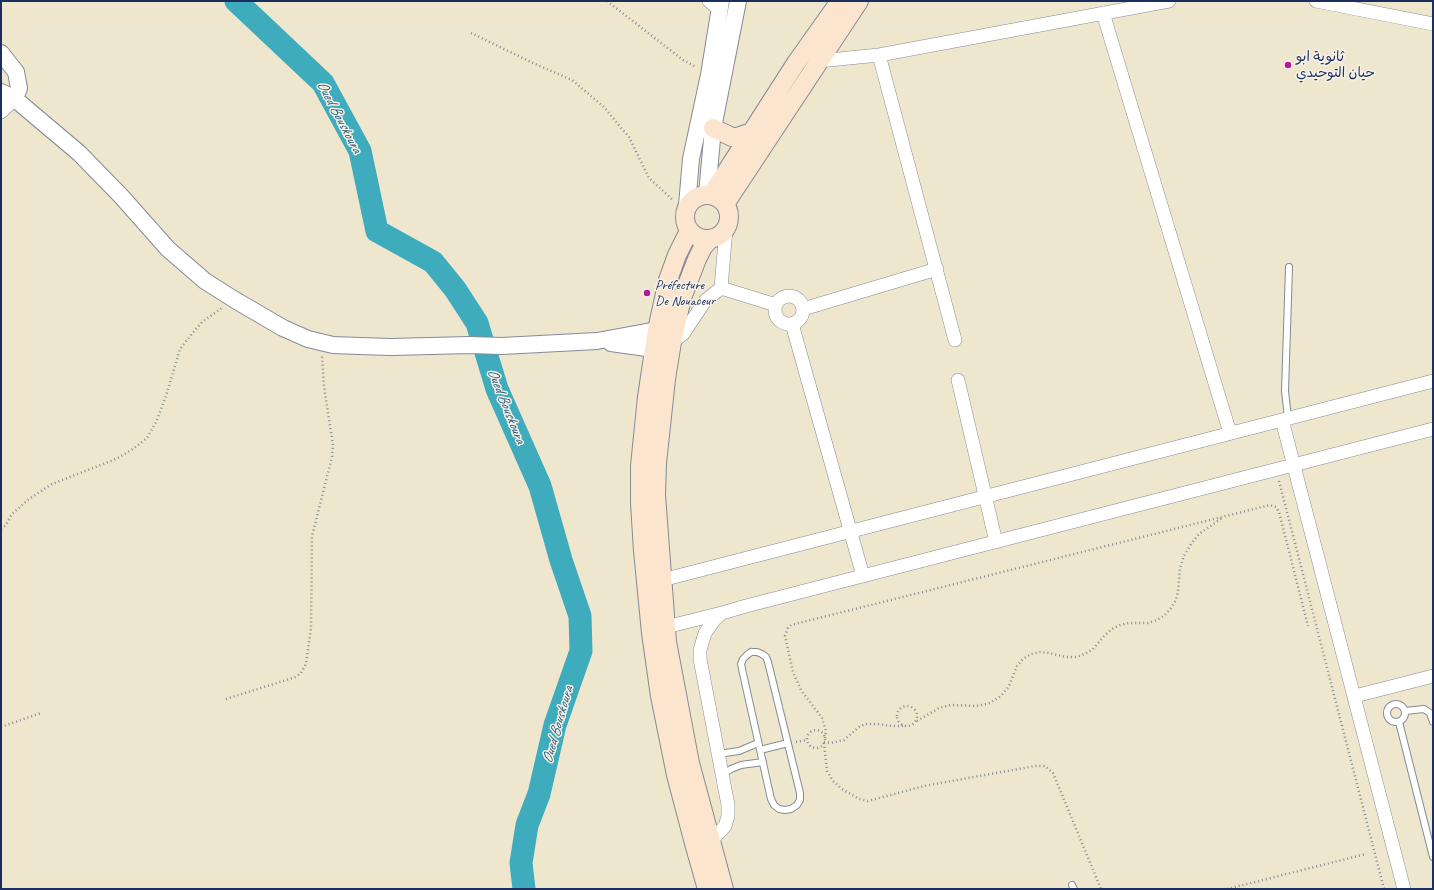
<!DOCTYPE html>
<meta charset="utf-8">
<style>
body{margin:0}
#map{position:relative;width:1434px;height:890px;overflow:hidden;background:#eee7cd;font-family:Caveat,sans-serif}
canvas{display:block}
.frame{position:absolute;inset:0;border:2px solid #1b2f5e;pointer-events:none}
</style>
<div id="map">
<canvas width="1434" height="890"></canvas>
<div class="frame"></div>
</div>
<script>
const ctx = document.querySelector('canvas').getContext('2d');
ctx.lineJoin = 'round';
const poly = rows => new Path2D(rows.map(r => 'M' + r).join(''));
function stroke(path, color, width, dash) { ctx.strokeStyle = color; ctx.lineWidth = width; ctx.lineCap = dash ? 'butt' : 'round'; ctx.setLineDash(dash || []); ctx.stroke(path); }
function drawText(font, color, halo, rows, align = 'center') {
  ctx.font = font + ' Caveat,"Playpen Sans Arabic",sans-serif'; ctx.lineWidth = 3; ctx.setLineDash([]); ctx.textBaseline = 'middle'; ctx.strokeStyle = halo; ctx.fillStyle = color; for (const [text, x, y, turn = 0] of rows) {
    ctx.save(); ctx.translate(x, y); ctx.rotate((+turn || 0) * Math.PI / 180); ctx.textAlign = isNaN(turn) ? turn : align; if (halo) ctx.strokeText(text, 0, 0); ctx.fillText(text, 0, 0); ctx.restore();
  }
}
stroke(poly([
 [236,1,323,83,360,151,377,231,433,262,455,289,477,323,497,389,540,486,561,560,580,616,581,651,555,725,539,794,527,825,521,863,524,889]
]), '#3facbe', 23);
const service = poly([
 [1288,418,1285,391,1289,267],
 [751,652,757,652,762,654,766,657,768,662,800,793,800,800,797,805,791,809,785,810,779,809,774,805,771,799,742,669,741,664,743,659,747,655,751,652],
 '1387 713a9 9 0 1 1 18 0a9 9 0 1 1-18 0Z',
 [1405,711,1424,709,1430,713,1433,722],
 [1399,722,1433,857],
 [760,750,788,743],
 [718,754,739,751,758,743],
 [722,775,731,769,741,765,763,762],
 [1072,885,1074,889]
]);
const minor = poly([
 [709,1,720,10],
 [1316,1,1433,24],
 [1103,13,1230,433],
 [879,55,955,340],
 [819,61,879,55,1169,1],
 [1,112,15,99],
 [721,288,776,305],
 '775 310a14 14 0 1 1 28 0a14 14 0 1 1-28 0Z',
 [803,309,937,269],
 [792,324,863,576],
 [672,342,683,334,705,301,721,288,726,229],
 [958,380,996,542],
 [1282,420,1404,889],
 [662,580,1433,381],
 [666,627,722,613,746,606,1433,429],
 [1355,696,1433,676],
 [706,843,711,841,725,826,728,816,728,805,700,659,700,650,705,633,715,619,722,613]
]);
const tertiary = poly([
 [1,53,16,72,19,88,15,99],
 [1,92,15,99,79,153,121,196,168,249,205,281,235,300,283,328,308,339,333,345,360,346,391,347,470,345,502,346,597,341,657,330],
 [707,194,713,128,738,1],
 [687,205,691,159,709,75,721,1],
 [611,343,654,349,666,345]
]);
const secondary = poly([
 [713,128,732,137,737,137,752,132],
 [712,194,796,63,840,1],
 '685 217a22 22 0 1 1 44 0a22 22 0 1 1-44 0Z',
 [725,204,859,1],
 [689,231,677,255,668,280,657,330,647,397,640,466,640,503,643,551,651,633,660,696,676,775,695,847,707,889],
 [710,239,703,247,697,259,682,298,672,342,666,379,657,463,656,495,667,642,690,763,724,889]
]);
stroke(service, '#848b96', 8);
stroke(minor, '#848b96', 14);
stroke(tertiary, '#848b96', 18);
stroke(secondary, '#848b96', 20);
stroke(poly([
 [607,1,683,60,696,67],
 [471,33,533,63,572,80,604,107,622,129,629,137,649,178,674,201],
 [1279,481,1384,889],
 [1,529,6,525,12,514,29,499,52,484,116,459,133,449,147,438,157,420,166,396,180,349,191,335,202,322,222,308],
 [226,699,296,677,301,673,306,664,311,628,312,536,332,457,333,445,324,387,322,355],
 '897 716a10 10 0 1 1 20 0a10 10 0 1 1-20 0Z',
 [917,721,939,708,951,705,977,706,990,703,1001,696,1009,686,1017,666,1023,659,1031,654,1040,652,1049,653,1066,657,1076,657,1085,654,1093,649,1105,635,1112,629,1120,625,1129,623,1148,623,1157,620,1165,615,1171,608,1176,600,1178,591,1180,568,1184,556,1191,544,1199,534,1222,518],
 [1,727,41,713],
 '807 739a9 9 0 1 1 18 0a9 9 0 1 1-18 0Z',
 [825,738,826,731,822,718,801,690,793,672,785,636,788,628,791,625,1270,505,1276,507,1279,512,1308,626],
 [796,742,807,740],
 [824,742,831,743,844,740,859,727,865,724,878,724,891,726,905,726],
 [824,743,827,771,833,781,842,789,859,799,868,801,924,786,1035,766,1045,766,1053,773,1101,889],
 [1227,889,1366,854]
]), '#848b96', 2.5, [1, 3]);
stroke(service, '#fff', 6);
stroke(minor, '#fff', 13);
stroke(tertiary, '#fff', 16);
stroke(secondary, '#fce5cf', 18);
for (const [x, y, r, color] of [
 [1288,65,4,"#b5179e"],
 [647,293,4,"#b5179e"]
]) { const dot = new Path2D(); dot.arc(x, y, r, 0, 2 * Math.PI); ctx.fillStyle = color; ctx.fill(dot); stroke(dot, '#f7f3e8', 1.5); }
drawText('14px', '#1b2f5e', '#f7f3e8', [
 ["ثانوية ابو",1296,57],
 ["حيان التوحيدي",1296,73],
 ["Préfecture",655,285],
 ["De Nouaceur",655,301]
], 'left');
drawText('italic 15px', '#285b80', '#f7f3e8', [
 ["Oued Bouskoura",339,117,62],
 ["Oued Bouskoura",506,406,68],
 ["Oued Bouskoura",558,725,-74]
]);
</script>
